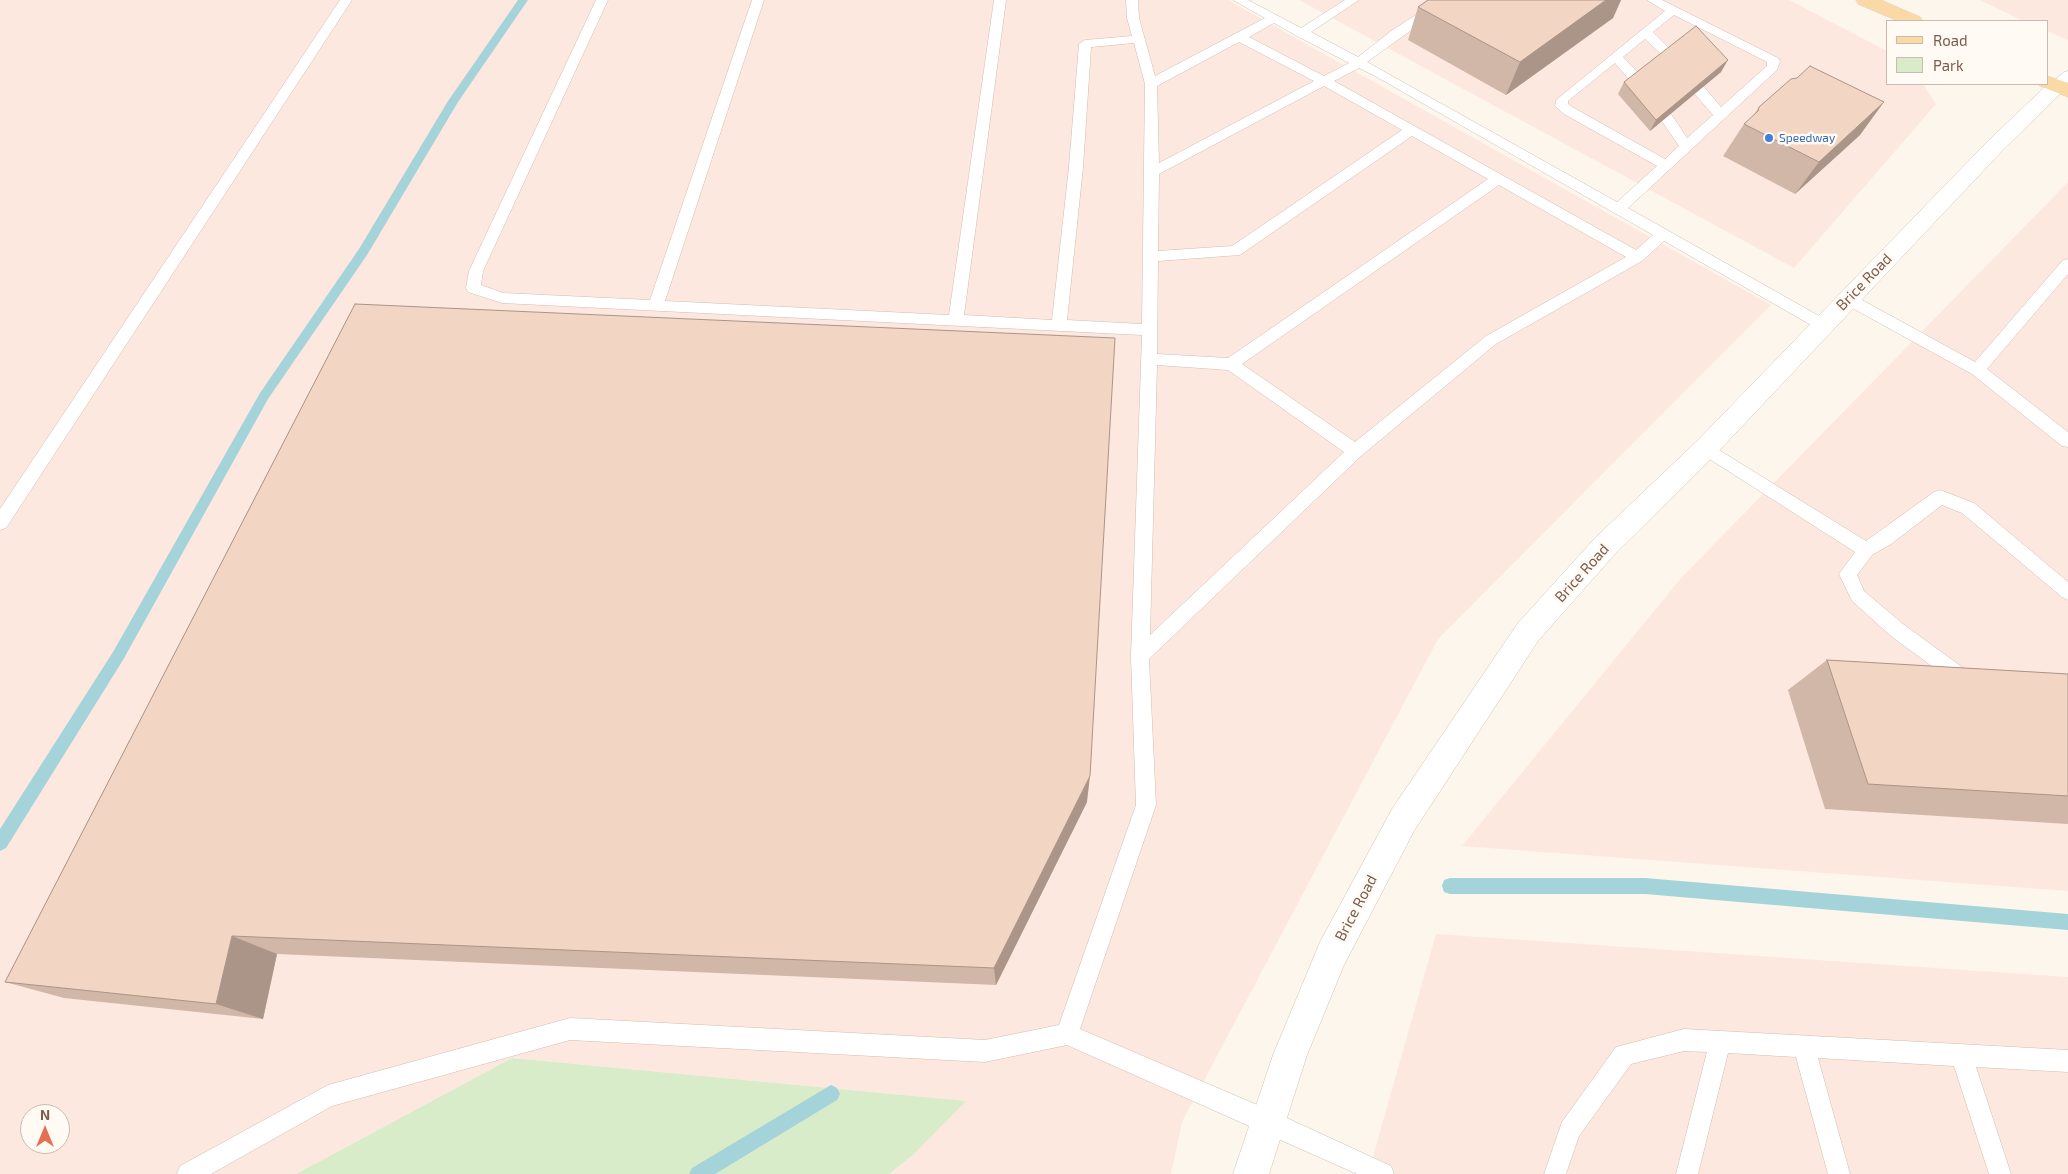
<!DOCTYPE html>
<style>
body{margin:0}
#map{position:relative;width:2068px;height:1174px;overflow:hidden;background:#fdf6ec;font-family:"Exo 2",sans-serif}
canvas{display:block}
.legend{position:absolute;left:1886px;top:20px;width:162px;height:65px;box-sizing:border-box;background:#fffaf3;border:1px solid #cabbb1;margin:0;padding:6px 9px;list-style:none;font-size:15px;color:#7a5c4d}
.legend li{display:flex;align-items:center;gap:10px;height:25px}
.legend b{width:25px;border:1px solid #cabbb1}
.north{position:absolute;left:20px;top:1104px;width:50px;height:50px;box-sizing:border-box;background:#fffaf3;border:1px solid #cabbb1;border-radius:50%;rotate:0deg;font-size:14px;font-weight:700;line-height:20px;text-align:center;color:#7a5c4d}
.north::after{content:'';display:block;margin:auto;width:18px;height:22px;background:#e76f51;clip-path:polygon(50% 0,100% 100%,50% 72%,0 100%)}
</style>
<div id="map">
<canvas width="2068" height="1174"></canvas>
<ul class="legend">
<li><b style="height:6px;background:#fbd9a5"></b>Road</li>
<li><b style="height:14px;background:#d8ecc9"></b>Park</li>
</ul>
<div class="north">N</div>
</div>
<script>
const ctx = document.querySelector('canvas').getContext('2d');
ctx.lineJoin = 'round';
function fillPath(path, color) { ctx.fillStyle = color; ctx.fill(path, 'evenodd'); }
const poly = rows => new Path2D(rows.map(r => 'M' + r).join(''));
function stroke(path, color, width, dash) { ctx.strokeStyle = color; ctx.lineWidth = width; ctx.lineCap = dash ? 'butt' : 'round'; ctx.setLineDash(dash || []); ctx.stroke(path); }
function drawText(font, color, halo, rows, align = 'center') {
  ctx.font = font + ' "Exo 2",sans-serif'; ctx.lineWidth = 5; ctx.setLineDash([]); ctx.textBaseline = 'middle'; ctx.strokeStyle = halo; ctx.fillStyle = color; for (const [text, x, y, turn = 0] of rows) {
    ctx.save(); ctx.translate(x, y); ctx.rotate((+turn || 0) * Math.PI / 180); ctx.textAlign = isNaN(turn) ? turn : align; if (halo) ctx.strokeText(text, 0, 0); ctx.fillText(text, 0, 0); ctx.restore();
  }
}
fillPath(poly([
 [0,0,1228,0,1771,305,1438,639,1182,1122,1171,1174,889,1174,913,1155,965,1101,512,1058,296,1174,0,1174],
 [30,1114,60,1114,60,1144,30,1144],
 [1299,0,1789,0,1887,51,1887,84,1923,84,1936,104,1794,268],
 [1980,0,2068,0,2068,40,2047,31,2047,21,2023,21],
 [2068,182,2068,891,1462,846,1681,578],
 [1436,934,2068,977,2068,1174,1368,1174]
]), '#fde8e0');
fillPath(poly([
 [512,1058,966,1101,913,1155,889,1174,296,1174]
]), '#d8ecc9');
fillPath(poly([
 [518,0,528,0,458,102,367,255,268,399,123,660,6,848,0,851,0,829,113,652,260,393,359,249,448,101,518,0],
 [1450,878,1645,878,2068,914,2068,930,1645,894,1450,894,1444,892,1442,886,1444,880,1450,878],
 [831,1085,837,1088,840,1094,837,1100,715,1174,689,1174,692,1168,831,1085]
]), '#a5d3da');
const lane = poly([
 [340,0,352,0,6,528,0,530,0,509,340,0],
 [596,0,608,0,483,271,481,285,503,293,650,300,752,0,764,0,665,301,949,315,994,0,1006,0,964,315,1052,320,1069,167,1079,44,1085,40,1132,36,1127,18,1126,0,1138,0,1139,18,1155,76,1265,18,1233,0,1248,0,1301,28,1345,0,1359,0,1311,32,1358,57,1391,31,1439,0,1453,0,1367,62,1617,202,1657,166,1564,114,1555,106,1556,100,1665,11,1647,0,1662,0,1778,58,1780,61,1777,70,1628,208,1828,321,1831,325,1828,329,1818,329,1664,241,1642,261,1496,344,1361,456,1149,659,1156,805,1080,1029,1276,1113,1391,1166,1394,1174,1357,1174,1067,1045,985,1062,570,1040,332,1106,211,1174,177,1174,180,1166,328,1085,570,1018,985,1040,1059,1025,1136,805,1131,656,1142,335,502,303,468,292,466,288,469,271,596,0],
 [1674,15,1767,62,1767,66,1721,107,1704,87,1694,87,1693,90,1694,93,1713,115,1687,138,1671,114,1661,114,1659,117,1679,146,1665,159,1574,108,1568,104,1568,101,1615,63,1631,82,1641,82,1642,79,1641,76,1623,57,1645,39,1664,57,1672,57,1674,54,1672,51,1653,32,1674,15],
 [1274,23,1297,36,1349,63,1324,76,1249,37,1274,23],
 [1239,42,1314,81,1159,163,1157,86,1239,42],
 [1134,43,1145,84,1142,324,1067,320,1083,167,1091,47,1134,43],
 [1359,68,1375,76,1653,235,1636,250,1334,81,1359,68],
 [1324,86,1402,130,1232,246,1158,251,1159,174,1324,86],
 [1412,136,1488,179,1228,358,1157,354,1158,261,1240,255,1412,136],
 [1499,185,1626,257,1486,336,1355,442,1242,364,1499,185],
 [1157,365,1228,370,1344,452,1150,635,1157,365],
 [2068,71,2068,82,2062,89,2052,89,2051,86,2052,83,2064,72,2068,71],
 [2068,259,2068,274,1987,369,2068,432,2068,447,2062,446,1972,374,1843,303,1841,299,1843,295,1853,295,1975,362,2063,260,2068,259],
 [1706,442,1866,541,1934,492,1940,490,1974,503,2068,582,2068,600,2062,597,1962,513,1942,505,1891,544,1872,555,1857,575,1864,591,1903,624,1966,670,1974,673,1977,679,1974,685,1968,687,1956,684,1891,636,1852,601,1839,574,1855,552,1700,453,1698,448,1700,443,1706,442],
 [1684,1029,2068,1050,2068,1072,1976,1067,2011,1174,1989,1174,1954,1066,1818,1058,1850,1174,1828,1174,1796,1057,1728,1053,1698,1174,1676,1174,1707,1052,1684,1051,1631,1064,1579,1136,1566,1174,1544,1174,1562,1122,1616,1047,1684,1029]
]);
const secondary = poly([
 [2057,80,2064,82,2067,86,2064,90,2002,151,1715,455,1615,554,1538,641,1414,831,1344,965,1307,1055,1269,1174,1233,1174,1273,1055,1320,942,1392,809,1518,623,1595,538,1697,441,1988,141,2050,82,2057,80]
]);
const primary = poly([
 [1856,0,1881,0,1920,17,1923,21,1898,21,1858,4,1856,0],
 [2047,76,2068,83,2068,97,2040,86,2038,84,2047,84,2047,76]
]);
stroke(lane, '#d1beb0', 1);
stroke(secondary, '#d6c0b0', 1);
stroke(primary, '#dad1cd', 1);
fillPath(lane, '#fff');
fillPath(secondary, '#fff');
fillPath(primary, '#fbd9a5');
fillPath(poly([
 [1428,0,1621,0,1613,18,1506,95,1408,40,1418,7],
 [1721,72,1650,131,1618,94,1624,82],
 [1759,107,1860,135,1795,194,1723,156,1744,124,1754,115],
 [355,304,1087,802,996,985,277,954,263,1019,64,998,5,982],
 [1827,660,2068,674,2068,824,1825,809,1788,690]
]), '#d1b7a8');
fillPath(poly([
 [1606,0,1621,0,1613,18,1506,95,1520,62],
 [1728,60,1721,72,1650,131,1656,120],
 [1884,102,1860,135,1795,194,1819,162],
 [1090,776,1087,802,996,985,994,968],
 [232,936,277,954,263,1019,216,1004]
]), '#aa9588');
const building = poly([
 [1428,0,1606,0,1520,62,1418,7,1428,0],
 [1696,26,1728,60,1656,120,1624,82,1696,26],
 [1810,66,1884,102,1819,162,1744,124,1758,111,1759,107,1791,79,1797,78,1810,66],
 [355,304,1115,338,1090,776,994,968,232,936,216,1004,5,982,355,304],
 [1827,660,2068,674,2068,796,1868,784,1827,660]
]);
fillPath(building, '#f3d5c3');
stroke(building, '#aa9588', 1);
for (const [x, y, r, color] of [
 [1769,138,5,"#3f7fe0"]
]) { const dot = new Path2D(); dot.arc(x, y, r, 0, 2 * Math.PI); ctx.fillStyle = color; ctx.fill(dot); stroke(dot, '#fffaf3', 2); }
drawText('12px', '#366cbe', '#fffaf3', [
 ["Speedway",1779,138]
], 'left');
drawText('15px', '#7a5c4d', '#fffaf3', [
 ["Brice Road",1864,282,-46],
 ["Brice Road",1582,573,-48],
 ["Brice Road",1356,908,-62]
]);
</script>
